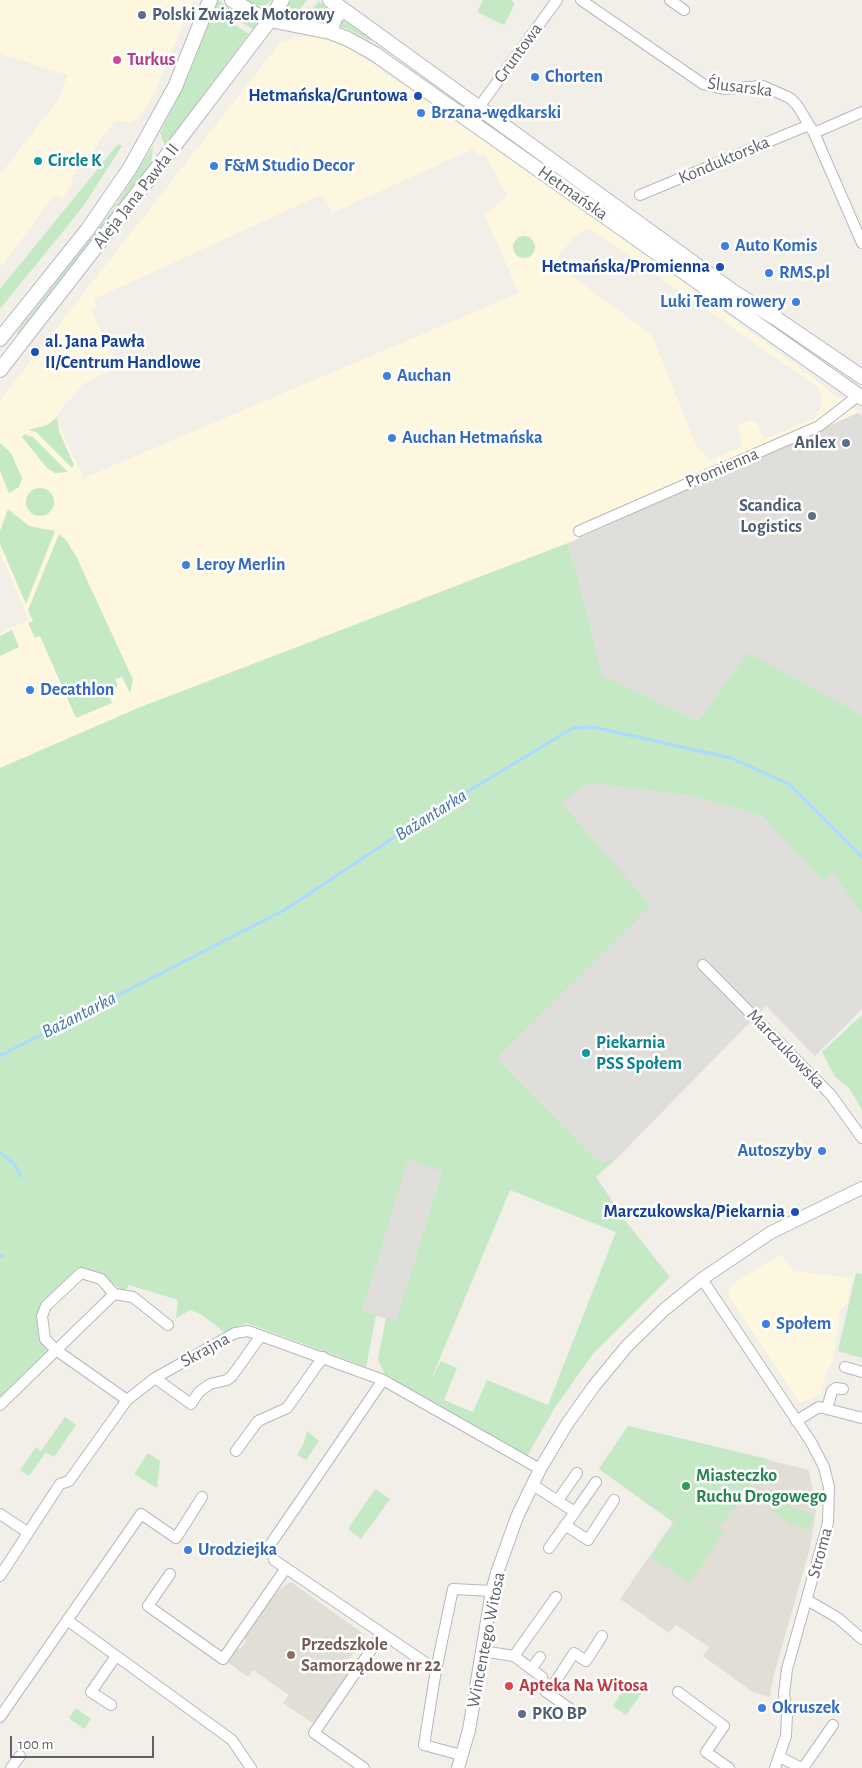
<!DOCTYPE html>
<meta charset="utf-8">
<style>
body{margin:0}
#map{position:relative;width:862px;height:1768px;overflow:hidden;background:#f1efe8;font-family:"Alegreya Sans",sans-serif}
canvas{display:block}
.scale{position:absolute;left:10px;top:1736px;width:144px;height:22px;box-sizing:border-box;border:2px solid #5f6368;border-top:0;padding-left:6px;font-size:15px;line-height:18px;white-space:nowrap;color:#5f6368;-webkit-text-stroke:4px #fff;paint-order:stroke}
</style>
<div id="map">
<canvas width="862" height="1768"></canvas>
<div class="scale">100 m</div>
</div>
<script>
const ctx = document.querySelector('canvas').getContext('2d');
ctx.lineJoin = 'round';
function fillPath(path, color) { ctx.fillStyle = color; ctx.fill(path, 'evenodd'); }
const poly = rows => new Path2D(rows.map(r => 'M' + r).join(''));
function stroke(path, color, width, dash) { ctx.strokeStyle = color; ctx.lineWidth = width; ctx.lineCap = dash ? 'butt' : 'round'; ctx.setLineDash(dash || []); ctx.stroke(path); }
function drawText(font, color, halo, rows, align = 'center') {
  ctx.font = font + ' "Alegreya Sans",sans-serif'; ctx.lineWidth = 5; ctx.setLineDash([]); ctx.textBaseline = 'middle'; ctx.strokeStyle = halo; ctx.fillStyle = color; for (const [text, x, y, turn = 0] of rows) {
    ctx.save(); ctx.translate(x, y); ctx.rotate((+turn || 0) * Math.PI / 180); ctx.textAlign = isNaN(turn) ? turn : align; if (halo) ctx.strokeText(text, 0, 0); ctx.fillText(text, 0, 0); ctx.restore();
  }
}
fillPath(poly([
 [0,0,193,0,154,95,139,117,131,122,115,121,70,180,73,183,62,199,55,194,3,265,0,262,0,175,58,100,68,75,0,54],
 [303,36,323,38,351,49,616,232,858,412,568,543,138,708,0,768,0,633,29,620,0,553,0,400,280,43],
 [473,149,478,156,484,154,507,194,494,208,484,214,519,293,84,478,55,417,83,384,117,367,91,309,97,306,94,299,323,194,332,213],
 [589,228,819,388,822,396,821,407,815,418,764,439,757,422,750,420,737,426,743,446,710,460,696,445,652,335,554,263,574,236],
 [781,1254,794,1271,851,1278,848,1302,840,1311,833,1360,826,1374,821,1395,800,1403,728,1295,730,1286]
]), '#fef7e0');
fillPath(poly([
 [858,413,862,416,862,715,748,654,698,721,603,676,568,543],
 [590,783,692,796,762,816,823,880,833,873,862,915,862,1009,815,1056,766,1006,617,1158,600,1163,497,1059,633,924,560,803],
 [407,1160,442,1170,396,1322,362,1311]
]), '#e0deda');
fillPath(poly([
 [628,1426,809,1470,816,1511,810,1548,773,1678,770,1697,753,1692,703,1656,709,1647,676,1625,669,1633,620,1599,673,1522,599,1469],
 [291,1582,365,1635,342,1670,348,1674,314,1724,283,1703,289,1695,253,1670,248,1677,227,1662,236,1649,241,1648,246,1642,244,1637,278,1590]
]), '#e1ded6');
fillPath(poly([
 [218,0,240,16,257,24,253,29,215,7],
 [245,0,272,0,266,5,256,6],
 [291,0,307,0,293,17,282,14],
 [483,0,510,0,515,3,504,25,477,12],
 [319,1,333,13,328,23,305,18],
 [213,12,249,34,165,146,160,133,189,74],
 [342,19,371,39,370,41,350,30,339,26,339,20],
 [118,144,122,146,82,208,0,309,0,289],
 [153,146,151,164,114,216,21,335,18,335,17,332,114,208],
 '513 247a11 11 0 1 1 22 0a11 11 0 1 1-22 0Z',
 [57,417,59,431,74,465,72,468,36,432,28,430,47,425],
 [24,434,33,437,68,472,55,473,47,468,22,437],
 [0,443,11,453,22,478,19,487,9,493,0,471],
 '26 502a14 14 0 1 1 28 0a14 14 0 1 1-28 0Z',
 [8,509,29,526,55,531,26,604,0,544,0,531],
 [59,534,66,540,77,558,133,680,130,693,122,677,115,679,118,686,109,694,112,703,76,718,40,636,35,638,28,623,33,621,28,610],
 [568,543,603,676,698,721,748,653,862,715,862,915,833,873,823,881,762,816,692,796,590,783,561,803,650,905,633,924,497,1059,600,1163,617,1158,596,1177,627,1223,670,1277,592,1355,554,1409,527,1456,385,1375,378,1359,386,1318,396,1321,442,1171,408,1160,362,1311,376,1315,366,1367,247,1323,224,1332,202,1315,191,1310,176,1318,178,1300,129,1285,125,1290,120,1289,104,1276,80,1268,38,1311,39,1337,47,1351,0,1399,0,768,138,708],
 [510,1190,616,1232,548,1405,487,1380,473,1412,444,1400,457,1368,441,1361,430,1382],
 [12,630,19,647,0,656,0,636],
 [862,1015,862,1110,849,1088,835,1077,822,1052],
 [856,1273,862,1274,862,1358,838,1351],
 [65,1417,76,1425,54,1457,46,1452,29,1476,20,1470,36,1447,41,1451],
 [628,1426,768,1459,727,1518,718,1526,686,1504,673,1522,599,1469],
 [307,1431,319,1441,306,1460,297,1455,304,1443],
 [148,1453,160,1461,157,1488,134,1474],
 [375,1489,390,1499,361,1539,348,1529],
 [780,1500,800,1512,802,1510,814,1516,808,1531,798,1525,796,1527,772,1512],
 [686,1506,724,1532,689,1583,651,1557],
 [625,1687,642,1693,626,1715,613,1706],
 [76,1708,91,1719,84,1729,69,1718]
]), '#c5e8c5');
stroke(poly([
 [0,1056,286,909,422,819,573,728,593,727,731,758,789,784,862,857],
 [0,1152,14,1164,21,1176],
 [0,1256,3,1256]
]), '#aadaff', 3);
const minor = poly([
 [581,0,703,84,724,89,763,86,790,98,797,105,814,133,862,243],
 [670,0,684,10],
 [479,107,557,0],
 [814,133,862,112],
 [640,195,809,125],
 [579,531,819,426,859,395],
 [703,965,831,1095,862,1138],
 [702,1279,811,1442,824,1467,829,1487,828,1523,787,1669,784,1694,787,1714,786,1736,775,1768],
 [114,1294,101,1279,81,1273,46,1306,42,1316,45,1339,56,1350,127,1400],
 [845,1367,862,1372],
 [155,1378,191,1404,199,1392,210,1384,227,1380,232,1376,260,1337],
 [383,1380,270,1545,274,1560,436,1670,424,1745,461,1755],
 [0,1405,114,1294,133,1297,168,1325],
 [827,1408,832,1391,836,1388,843,1389],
 [796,1421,819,1407,862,1418],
 [236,1451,258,1421,287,1408,323,1357],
 [533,1485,575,1512,549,1548],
 [558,1500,577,1473],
 [575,1512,596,1482],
 [0,1514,27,1532],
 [565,1525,588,1540,614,1500],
 [170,1574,148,1606,223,1659,286,1568],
 [0,1576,60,1484,69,1481,127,1400,155,1378,235,1333,248,1331,383,1380,540,1469],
 [807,1600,838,1618,862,1639],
 [67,1620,232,1740,251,1768],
 [482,1651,514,1656,542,1677,545,1691,576,1713],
 [514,1656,556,1597],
 [531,1669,540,1657],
 [436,1670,453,1589,492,1591],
 [678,1692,724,1726,706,1752,729,1768],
 [548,1693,574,1653,586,1661,602,1636],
 [111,1705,91,1692,116,1656],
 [0,1717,141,1514,176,1538,202,1497],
 [780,1757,801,1768],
 [11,1768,20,1756],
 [364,1768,314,1733,382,1634],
 [803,1768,833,1725]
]);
const tertiary = poly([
 [458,1768,469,1730,492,1591,498,1570,517,1517,540,1469,567,1424,594,1386,627,1346,665,1309,702,1279,770,1233,862,1188]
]);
const secondary = poly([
 [232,0,255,14,270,20,330,32,348,39,375,54,862,398],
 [330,0,735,293,777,319,862,377],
 [330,32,335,18,342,10],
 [0,339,88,229,130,168,175,87,210,0],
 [0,370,165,158,270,20,282,0]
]);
stroke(minor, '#b5b8bc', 12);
stroke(tertiary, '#b5b8bc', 14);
stroke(secondary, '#b6babf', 16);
stroke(minor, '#fff', 10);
stroke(tertiary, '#fff', 12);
stroke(secondary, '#fff', 14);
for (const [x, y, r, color] of [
 [142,15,5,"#5c6f8a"],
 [117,60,5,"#d1479c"],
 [535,77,5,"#3f7fe0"],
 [418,96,5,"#1a4fb4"],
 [421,113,5,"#3f7fe0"],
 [38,161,5,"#0f9aa8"],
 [214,166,5,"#3f7fe0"],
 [725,246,5,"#3f7fe0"],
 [720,267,5,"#1a4fb4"],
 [769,273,5,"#3f7fe0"],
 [796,302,5,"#3f7fe0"],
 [35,352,5,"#1a4fb4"],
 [387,376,5,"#3f7fe0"],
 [392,438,5,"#3f7fe0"],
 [846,443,5,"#5c6f8a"],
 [812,516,5,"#5c6f8a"],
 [186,565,5,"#3f7fe0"],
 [30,690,5,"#3f7fe0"],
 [586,1053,5,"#0f9aa8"],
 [822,1151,5,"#3f7fe0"],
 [795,1212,5,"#1a4fb4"],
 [766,1324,5,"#3f7fe0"],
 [686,1486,5,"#2e9e5b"],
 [188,1550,5,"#3f7fe0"],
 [291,1655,5,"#8d6e63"],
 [509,1686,5,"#e0444e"],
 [762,1708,5,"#3f7fe0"],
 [522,1714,5,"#5c6f8a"]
]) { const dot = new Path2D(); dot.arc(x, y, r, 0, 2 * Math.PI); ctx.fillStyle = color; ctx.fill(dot); stroke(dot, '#fff', 2); }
drawText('bold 18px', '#4e5e75', '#fff', [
 ["Polski Związek Motorowy",152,15],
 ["Anlex",836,443,"right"],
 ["Scandica",802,506,"right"],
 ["Logistics",802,527,"right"],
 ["PKO BP",532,1714]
], 'left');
drawText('18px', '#5f6368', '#fff', [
 ["Gruntowa",518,53,-54],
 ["Ślusarska",740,87,7],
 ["Konduktorska",724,160,-23],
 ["Hetmańska",573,193,35],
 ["Aleja Jana Pawła II",136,196,-52],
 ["Promienna",722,468,-23],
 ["Marczukowska",786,1049,46],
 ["Skrajna",205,1350,-29],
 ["Stroma",820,1553,-75],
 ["Wincentego Witosa",486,1640,-79]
]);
drawText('bold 18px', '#b23c85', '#fff', [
 ["Turkus",127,60]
], 'left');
drawText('bold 18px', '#366cbe', '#fff', [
 ["Chorten",545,77],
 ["Brzana-wędkarski",431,113],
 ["F&M Studio Decor",224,166],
 ["Auto Komis",735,246],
 ["RMS.pl",779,273],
 ["Luki Team rowery",786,302,"right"],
 ["Auchan",397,376],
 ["Auchan Hetmańska",402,438],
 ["Leroy Merlin",196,565],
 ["Decathlon",40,690],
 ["Autoszyby",812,1151,"right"],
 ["Społem",776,1324],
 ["Urodziejka",198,1550],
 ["Okruszek",772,1708]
], 'left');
drawText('bold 18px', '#164399', '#fff', [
 ["Hetmańska/Gruntowa",408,96],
 ["Hetmańska/Promienna",710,267],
 ["al. Jana Pawła",45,342,"left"],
 ["II/Centrum Handlowe",45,363,"left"],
 ["Marczukowska/Piekarnia",785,1212]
], 'right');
drawText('bold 18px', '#0d838f', '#fff', [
 ["Circle K",48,161],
 ["Piekarnia",596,1043],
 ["PSS Społem",596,1064]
], 'left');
drawText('bold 18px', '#27864d', '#fff', [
 ["Miasteczko",696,1476],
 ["Ruchu Drogowego",696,1497]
], 'left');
drawText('bold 18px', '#785e54', '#fff', [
 ["Przedszkole",301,1645],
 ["Samorządowe nr 22",301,1666]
], 'left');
drawText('bold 18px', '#be3a42', '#fff', [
 ["Apteka Na Witosa",519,1686]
], 'left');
drawText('italic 19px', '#4174aa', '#fff', [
 ["Bażantarka",431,815,-32],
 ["Bażantarka",79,1015,-27]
]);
</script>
